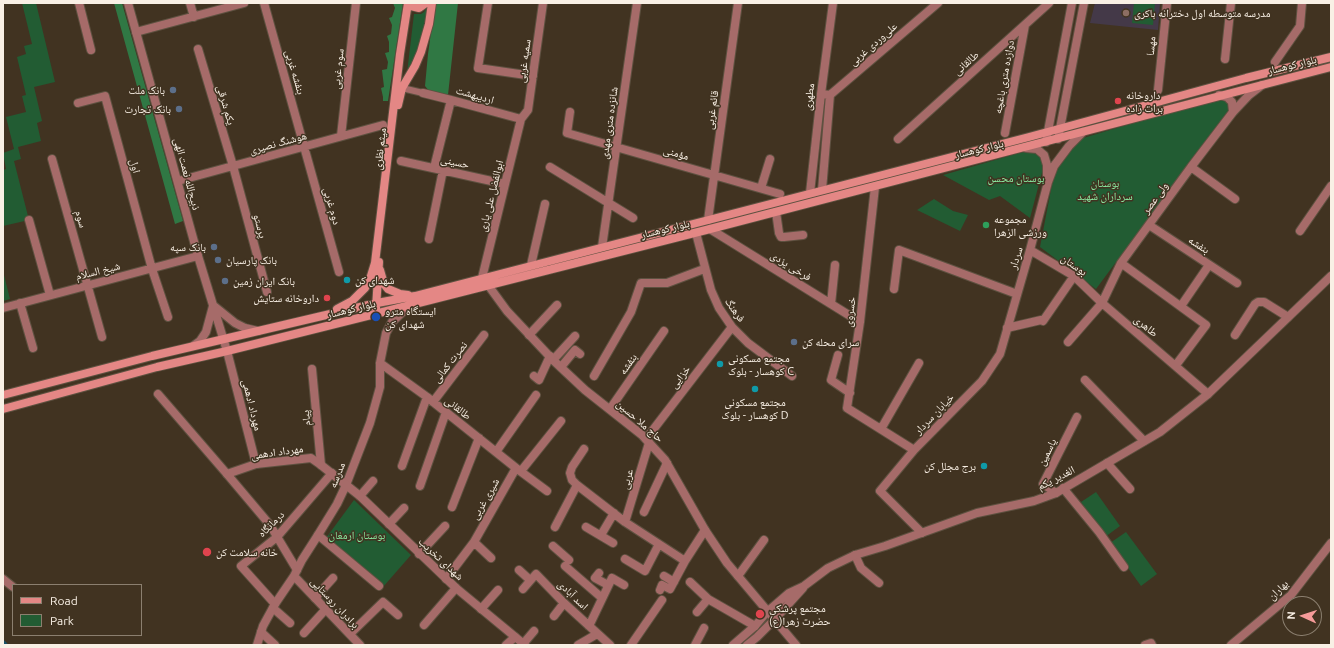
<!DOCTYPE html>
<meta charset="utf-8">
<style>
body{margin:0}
#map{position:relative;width:1334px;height:648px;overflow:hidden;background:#413321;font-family:Ubuntu,sans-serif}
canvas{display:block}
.frame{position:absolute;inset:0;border:4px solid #f9f0e5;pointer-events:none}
.legend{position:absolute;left:12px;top:584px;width:130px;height:52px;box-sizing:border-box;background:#413321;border:1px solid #8b7f6f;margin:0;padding:5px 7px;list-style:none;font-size:12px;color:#f9f0e5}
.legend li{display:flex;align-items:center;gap:8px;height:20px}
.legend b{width:20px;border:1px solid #8b7f6f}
.north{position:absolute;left:1282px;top:596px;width:40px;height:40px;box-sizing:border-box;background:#413321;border:1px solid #8b7f6f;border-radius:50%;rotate:273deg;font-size:11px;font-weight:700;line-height:16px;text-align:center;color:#f9f0e5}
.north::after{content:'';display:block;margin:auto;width:14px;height:18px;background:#f59b99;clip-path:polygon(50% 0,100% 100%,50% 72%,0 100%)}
</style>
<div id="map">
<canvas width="1334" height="648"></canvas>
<div class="frame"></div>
<ul class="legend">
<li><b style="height:5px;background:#e48785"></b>Road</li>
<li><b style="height:11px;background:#225c33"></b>Park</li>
</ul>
<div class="north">N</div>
</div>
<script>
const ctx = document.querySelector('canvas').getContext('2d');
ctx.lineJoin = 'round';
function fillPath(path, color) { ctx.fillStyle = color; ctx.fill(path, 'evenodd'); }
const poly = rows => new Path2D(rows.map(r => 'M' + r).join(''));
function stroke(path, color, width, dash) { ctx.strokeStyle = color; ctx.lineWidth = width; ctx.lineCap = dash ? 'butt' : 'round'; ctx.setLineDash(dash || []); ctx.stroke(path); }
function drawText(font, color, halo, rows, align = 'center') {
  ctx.font = font + ' Ubuntu,"Noto Naskh Arabic",sans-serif'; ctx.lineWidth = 3; ctx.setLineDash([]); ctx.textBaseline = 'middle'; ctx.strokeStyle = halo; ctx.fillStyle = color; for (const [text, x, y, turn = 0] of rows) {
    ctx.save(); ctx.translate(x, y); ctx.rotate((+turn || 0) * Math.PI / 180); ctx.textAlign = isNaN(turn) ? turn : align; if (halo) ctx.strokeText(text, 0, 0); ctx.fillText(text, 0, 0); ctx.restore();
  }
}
fillPath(poly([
 [1095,3,1160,3,1158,30,1090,23]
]), '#443948');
fillPath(poly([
 [22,3,36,3,55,82,34,87,42,121,37,123,41,141,18,147,21,159,14,161,29,220,3,226,3,170,6,169,3,153,14,149,6,117,26,112,22,96,26,95,17,57,26,54,24,46,32,44],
 [429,3,420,44,414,59,407,73,414,14,421,14,424,12],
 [1134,3,1155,3,1153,25,1132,23],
 [1220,99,1228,101,1230,109,1096,289,1040,247,1053,179,1057,168,1076,142,1083,138,1184,108],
 [1030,150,1038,151,1044,165,1030,218,1000,196,989,200,943,175],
 [934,199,953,211,968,215,960,231,917,210],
 [3,271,10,299,3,301],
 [1096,492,1120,526,1105,537,1081,502],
 [354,500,411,555,383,587,326,538],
 [1126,532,1157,574,1141,586,1110,543]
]), '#225c33');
fillPath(poly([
 [114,3,122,3,183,221,175,224],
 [393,3,403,3,388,101,383,101,383,97,381,88,384,87,382,70,387,69,388,62,385,53,389,52,389,42,387,36,391,34,392,25,389,18,392,17,395,8],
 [435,3,458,3,448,95,429,91,425,86,428,54]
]), '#307844');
stroke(poly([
 [3,644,4,645]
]), '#194f64', 7);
const pedestrian = poly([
 [402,88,423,93]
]);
const minor = poly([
 [79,3,91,50],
 [190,3,194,17],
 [264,3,339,272],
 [488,3,478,68,533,76],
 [136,32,244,3],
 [198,49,233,166,267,292],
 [1225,59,1231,3],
 [1275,62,1300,26,1302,3],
 [1158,90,1167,3],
 [423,93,451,100,521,119],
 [821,94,830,95,938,3],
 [1219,95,1227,97,1232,102,1233,112],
 [78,103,105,96,152,269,168,317],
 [570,112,567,133,780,194],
 [1005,133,1025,25],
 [341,136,356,3],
 [898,139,1049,3],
 [1058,139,1084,3],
 [1046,142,1072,3],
 [1026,148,1037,149,1044,155,1047,165,1047,179],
 [52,159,102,337],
 [401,161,505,184],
 [550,167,633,218],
 [1191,167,1235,199],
 [434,168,451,100],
 [178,181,383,125],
 [875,187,860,322,847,408,914,450],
 [761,188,770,159],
 [822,190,830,95],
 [810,193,821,94,833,3],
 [776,212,779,233,781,237,784,237,803,235],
 [29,220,50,295],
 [708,220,738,3],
 [1149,225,1237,283],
 [710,229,860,322],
 [1300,231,1331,186],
 [696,233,711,290,719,308,732,327,748,343,792,376],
 [429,239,443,170],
 [602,247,637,3],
 [1030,250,1074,276,1102,303,1208,394],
 [1121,263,1206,325,1176,365],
 [531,265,545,204],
 [482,278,521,119,528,110,543,3],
 [894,289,899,250,1017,294],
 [20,303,33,348],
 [831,304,835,265],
 [1181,306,1209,265],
 [3,308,198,256],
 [1043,321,1074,276],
 [1007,328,1041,320],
 [529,335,557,305],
 [1235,335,1255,304,1258,302,1264,302,1288,317],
 [1068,342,1102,303,1121,263,1191,167,1233,112,1249,95,1262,85],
 [227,351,256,464],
 [838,355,831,380,850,393],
 [553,360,575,336],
 [380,363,427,397,516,468,547,491],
 [561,367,575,350,580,354],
 [312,369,321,465],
 [534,376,539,380,550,356],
 [594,376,631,312,641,283,667,283,704,269],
 [1085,380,1144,441],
 [158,394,227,474,270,525,297,570],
 [433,402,484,335],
 [610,409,664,331],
 [881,429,919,363],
 [646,439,732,327],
 [584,449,572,467,570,473,572,480,577,485,625,522,685,561],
 [496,452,536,395],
 [1107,463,1130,489],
 [402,466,427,397],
 [521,471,561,421],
 [346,485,370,423,380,387,380,363,386,333,392,322,410,305],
 [420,486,446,412],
 [1063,488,1099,532,1124,567],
 [1056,493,1043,484,1077,417],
 [360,496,373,481],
 [452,507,479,438],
 [644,512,667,463],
 [625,522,649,443],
 [389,524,404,508],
 [555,527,577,485],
 [586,527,613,543],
 [922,533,880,491,914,450,982,381,1000,354,1030,250,1048,182,1054,166,1069,146,1083,132],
 [318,535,379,586],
 [601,535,614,513],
 [474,542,491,558],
 [553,546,569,560],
 [419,554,445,526],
 [855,555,861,568,879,583],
 [625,559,645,571,659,544],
 [565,566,602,598],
 [519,570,530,580],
 [599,573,595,578,608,585],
 [664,576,674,582],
 [738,576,764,540],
 [3,579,13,587],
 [446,579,474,542,516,468],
 [690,582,708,599,755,626],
 [523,589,536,574,564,603,610,645],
 [660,590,662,585,670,589,685,561,705,530],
 [315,598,333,578],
 [275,604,241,566,277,537,332,473],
 [273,608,290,623],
 [481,609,498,590],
 [697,612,708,599],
 [554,616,564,603],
 [424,625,456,588],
 [589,626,612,578,624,585],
 [261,632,275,645],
 [304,633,325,610],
 [350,634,383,602,398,615],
 [523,644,534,631],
 [506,645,515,637],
 [578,645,597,634],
 [631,645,662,600],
 [695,645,704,628],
 [1145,645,1151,643,1152,645],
 [1231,645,1291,595,1331,543]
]);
const tertiary = poly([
 [128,3,198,256,227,351],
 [488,285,507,311,553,360,585,390,642,435,665,460,705,530,727,563,796,645],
 [214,306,235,323,245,328,258,331],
 [193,346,200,341,206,332,213,306],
 [227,474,256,464,311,458,321,465,360,496,456,588,525,645],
 [294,576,360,645],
 [257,645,263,626,275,604,294,576,302,560,318,535,337,504,346,485],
 [733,645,755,626,767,612,789,593,804,586,828,568,855,555,885,546,977,513,1034,501,1056,493,1160,432,1208,394,1331,276],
 [747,645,757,637,774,620,803,588]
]);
const secondary = poly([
 [410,3,411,6,419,8,426,3],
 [398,105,402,88,415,66,421,52,429,24,432,3],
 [380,270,384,284,388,289,400,294,408,295],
 [376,308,379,262],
 [337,309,352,301,365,288,371,276,375,263,400,54,408,3],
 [3,395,152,356,377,303,415,296,1029,137,1246,78,1331,57],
 [3,409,157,367,227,351,375,314,710,229,1331,67]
]);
stroke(pedestrian, '#5e5140', 8);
stroke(minor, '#5e5140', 10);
stroke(tertiary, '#5e5140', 10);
stroke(secondary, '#5e5140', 10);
stroke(pedestrian, '#a66b69', 6);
stroke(minor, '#a66b69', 8);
stroke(tertiary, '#a66b69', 8);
stroke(secondary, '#e48785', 8);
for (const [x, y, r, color] of [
 [1126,13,4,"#8d6e63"],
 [173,90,4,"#5c6f8a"],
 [1118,101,4,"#e0444e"],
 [179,109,4,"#5c6f8a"],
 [986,225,4,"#2e9e5b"],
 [214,247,4,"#5c6f8a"],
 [218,260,4,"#5c6f8a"],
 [347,280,4,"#0f9aa8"],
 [225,281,4,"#5c6f8a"],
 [327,298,4,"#e0444e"],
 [376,317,5,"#1a4fb4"],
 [794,342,4,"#5c6f8a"],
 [720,364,4,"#0f9aa8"],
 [755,389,4,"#0f9aa8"],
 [984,466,4,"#0f9aa8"],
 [207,552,5,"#e0444e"],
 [760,614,5,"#e0444e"]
]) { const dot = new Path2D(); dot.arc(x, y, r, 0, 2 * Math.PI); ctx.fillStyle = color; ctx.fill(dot); stroke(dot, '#413321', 1.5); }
drawText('11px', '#f9f0e5', '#413321', [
 ["مدرسه متوسطه اول دخترانه باکری",1134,13],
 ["بانک ملت",165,90,"right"],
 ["داروخانه",1126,95],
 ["برات زاده",1126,108],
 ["بانک تجارت",171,109,"right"],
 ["مجموعه",994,219],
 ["ورزشی الزهرا",994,232],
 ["بانک سپه",206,247,"right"],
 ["بانک پارسیان",226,260],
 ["شهدای کن",355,280],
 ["بانک ایران زمین",233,281],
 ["داروخانه ستایش",319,298,"right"],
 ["ایستگاه مترو",385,311],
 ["شهدای کن",385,324],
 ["سرای محله کن",802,342],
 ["مجتمع مسکونی",728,358],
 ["کوهسار - بلوک C",728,371],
 ["مجتمع مسکونی",755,402,"center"],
 ["کوهسار - بلوک D",755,415,"center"],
 ["برج مجلل کن",976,466,"right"],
 ["خانه سلامت کن",216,552],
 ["مجتمع پرشکی",769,608],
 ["حضرت زهرا(ع)",769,621]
], 'left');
drawText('11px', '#f9f0e5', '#413321', [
 ["علی‌وردی غربی",873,44,-41],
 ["مهسا",1151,46,-85],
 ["سمیه غربی",524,61,-82],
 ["طالقانی",966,63,-42],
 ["بلوار کوهسار",1292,65,-14],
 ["سوم غربی",338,69,-84],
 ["بنفشه غربی",295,72,74],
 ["دوازده متری باغچه",1004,77,-80],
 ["اردیبهشت",475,95,16],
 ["مطهری",809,97,-83],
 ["یکم شرقی",226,105,74],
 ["قائم غربی",712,110,-82],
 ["شانزده متری مهدی",609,123,-82],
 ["هوشنگ نصیری",278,143,-15],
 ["میثم نظری",380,149,-83],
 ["بلوار کوهسار",979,149,-14],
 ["مؤمنی",676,153,16],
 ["حسینی",455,162,12],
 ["اول",135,166,75],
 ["ذبیح‌الله نعمت الهی",187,174,75],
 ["ابوالفضل علی یاری",491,196,-76],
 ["ولی عصر",1155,198,-54],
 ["دوم غربی",332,206,74],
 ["سوم",81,219,74],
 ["پرستو",260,226,75],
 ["بلوار کوهسار",665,229,-14],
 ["بنفشه",1199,245,33],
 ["سردار",1016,258,-73],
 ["بوستان",1074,265,35],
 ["فرخی یزدی",791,266,32],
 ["شیخ السلام",98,271,-14],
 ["بلوار کوهسار",351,309,-14],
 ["فرهنگ",735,310,55],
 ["خسروی",850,312,-83],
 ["طاهری",1146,326,40],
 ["نصرت کمالی",450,362,-52],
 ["بنفشه",628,364,-55],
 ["خزایی",680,377,-52],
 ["مهرداد ادهمى",252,405,76],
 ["طالقانی",458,408,38],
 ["خیابان سردار",934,414,-46],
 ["پیام",306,418,-96],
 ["حاج ملا حسین",640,421,41],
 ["مهرداد ادهمی",277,452,-8],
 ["یاسمین",1047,452,-63],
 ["مدرسه",337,475,-68],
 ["الغدیر یکم",1056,478,-27],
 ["عربی",627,479,-74],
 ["شیری غربی",485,499,-60],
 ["درمانگاه",271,524,-45],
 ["شهدای تخریب",441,559,43],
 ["بهاران",1278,590,-44],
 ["اسد آبادی",573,595,44],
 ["برادران روستایی",335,603,47]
]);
drawText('11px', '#8aeba1', '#413321', [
 ["بوستان محسن",1016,178],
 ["بوستان",1105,183],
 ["سرداران شهید",1105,196],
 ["بوستان ارمغان",357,535]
]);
</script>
